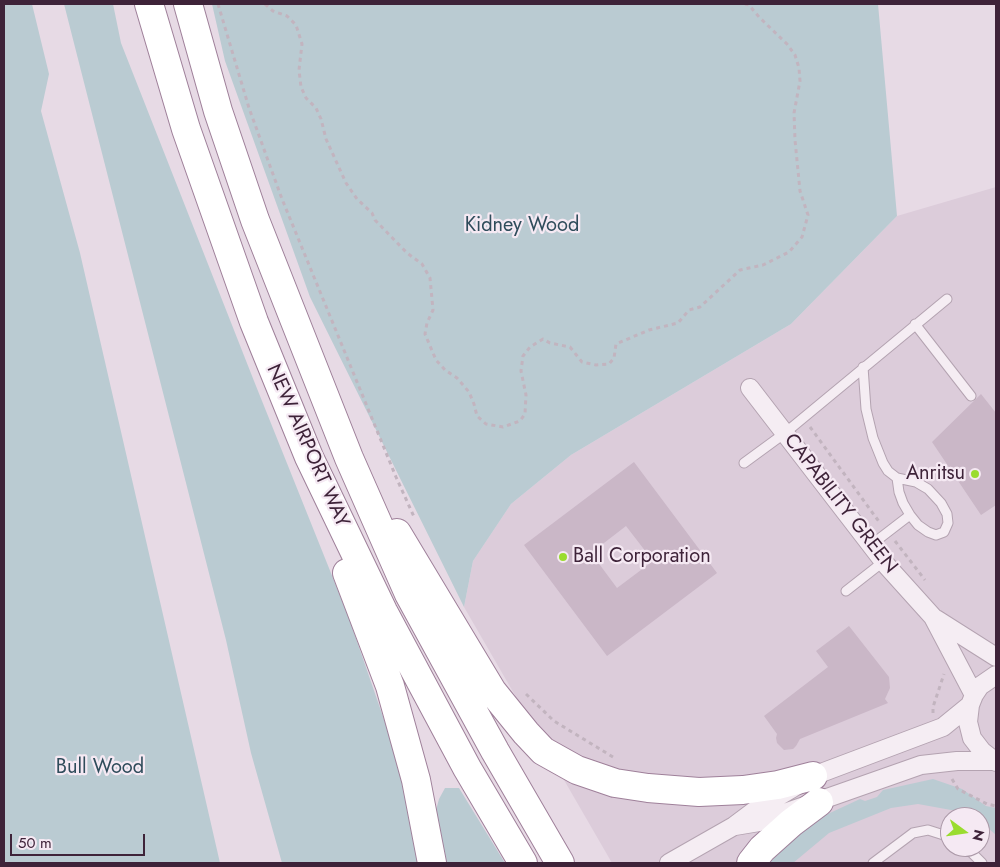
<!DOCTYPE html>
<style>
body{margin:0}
#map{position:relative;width:1000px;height:867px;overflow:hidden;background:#e7dae5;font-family:Jost,sans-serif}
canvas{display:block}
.frame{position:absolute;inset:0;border:5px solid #3e2339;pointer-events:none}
.north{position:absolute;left:940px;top:807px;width:50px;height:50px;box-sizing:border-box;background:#f5e9f3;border:1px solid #ac9aa9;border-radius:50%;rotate:104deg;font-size:14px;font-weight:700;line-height:20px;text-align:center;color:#3e2339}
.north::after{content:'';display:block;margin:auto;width:18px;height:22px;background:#9adc2f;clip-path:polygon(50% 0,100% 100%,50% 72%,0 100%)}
.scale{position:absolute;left:10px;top:834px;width:135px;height:22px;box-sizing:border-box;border:2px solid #3e2339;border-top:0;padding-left:6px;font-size:15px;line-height:18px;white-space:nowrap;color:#3e2339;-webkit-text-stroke:4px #f5e9f3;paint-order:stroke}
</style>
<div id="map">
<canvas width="1000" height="867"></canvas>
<div class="frame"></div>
<div class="north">N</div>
<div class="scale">50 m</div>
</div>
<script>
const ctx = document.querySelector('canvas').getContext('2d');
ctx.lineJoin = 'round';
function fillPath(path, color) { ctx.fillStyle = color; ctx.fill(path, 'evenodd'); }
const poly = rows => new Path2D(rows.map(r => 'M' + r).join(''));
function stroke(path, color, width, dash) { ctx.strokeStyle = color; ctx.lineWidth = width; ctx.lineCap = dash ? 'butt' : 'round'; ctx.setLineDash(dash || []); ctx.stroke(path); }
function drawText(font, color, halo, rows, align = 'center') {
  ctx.font = font + ' Jost,sans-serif'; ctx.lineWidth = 4.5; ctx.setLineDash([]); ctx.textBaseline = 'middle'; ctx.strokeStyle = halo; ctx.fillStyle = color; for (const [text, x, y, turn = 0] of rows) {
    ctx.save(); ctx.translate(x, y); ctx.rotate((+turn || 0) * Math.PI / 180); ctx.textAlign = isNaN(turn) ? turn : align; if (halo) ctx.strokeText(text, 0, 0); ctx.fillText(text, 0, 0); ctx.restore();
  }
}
fillPath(poly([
 [996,187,996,863,612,863,464,607,473,561,511,504,571,455,791,324,897,216],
 [950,817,980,817,980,847,950,847]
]), '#dcccda');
fillPath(poly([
 [4,4,32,4,49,74,41,111,80,253,220,863,4,863],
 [64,4,113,4,121,43,254,381,349,618,410,795,420,863,282,863,251,753,226,640],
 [212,4,878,4,897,216,791,324,571,455,511,504,473,561,464,607,310,297,225,61],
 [933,779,962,789,986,806,996,808,996,835,980,821,980,817,972,817,962,812,918,804,891,808,829,833,793,863,770,863,786,842,817,819,860,799,865,801,877,797,883,790],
 [445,788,459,788,505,863,445,863,436,810,439,799]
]), '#bacbd2');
fillPath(poly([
 [981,394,996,413,996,505,981,515,932,442],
 [634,462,717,573,607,656,524,545],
 [626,526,653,561,617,588,591,553],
 [849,626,889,677,890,688,885,699,888,703,800,739,796,746,793,749,784,750,777,743,776,738,777,734,764,716,828,667,816,651]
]), '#cab7c7');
const service = poly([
 [915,324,971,396],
 [863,367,866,409,873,438,883,463,888,471,897,478,916,482,928,489,941,503,947,514,948,523,944,532,936,535,928,532,918,525,910,515,871,545],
 [744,463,785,433,947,299],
 [897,478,899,492,903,503,910,515],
 [846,591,883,562],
 [966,847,982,863],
 [873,863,913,833,928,830,950,837]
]);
const minor = poly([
 [750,388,887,566,933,617,974,695],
 [936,619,996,657],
 [996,675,980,686,974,695,970,705,968,722,972,738,982,751,996,762],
 [735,826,759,822,921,765,957,761,995,761],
 [669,863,734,826,754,811,813,776,943,727,970,705]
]);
const trunk = poly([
 [149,4,186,129,254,322,309,457,383,611,467,768,523,863],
 [188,4,218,111,255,220,349,458,409,594,495,751,560,863],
 [397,533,492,691,526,733,543,751,577,770,615,783,648,788,699,792,743,790,778,785,813,776],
 [347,573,390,686,416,780,432,863],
 [751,863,762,849,791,823,819,802]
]);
stroke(service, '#b4a3b1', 11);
stroke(minor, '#b4a3b1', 20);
stroke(trunk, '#9f809a', 30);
stroke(poly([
 [218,4,249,108,282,199,396,477,415,519],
 [265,4,273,11,287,16,296,25,302,44,299,70,301,87,306,98,316,108,321,119,326,139,346,183,357,199,372,213,375,220,407,253,422,264,430,278,433,310,427,323,425,334,436,360,445,370,457,378,469,392,474,404,477,416,486,424,503,427,520,421,525,414,526,395,521,371,523,356,530,347,543,339,550,343,570,347,582,362,596,365,609,364,614,358,616,344,649,330,678,323,689,310,700,307,740,270,763,265,789,252,802,237,808,215,800,191,795,140,794,113,800,81,799,68,795,55,787,44,759,17,749,5,745,4],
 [810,427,880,523],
 [895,541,925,580],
 [526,694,554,721,613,757],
 [933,713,933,707,944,674],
 [952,779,958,789,987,804,996,806]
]), '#c2b4bf', 3, [4, 4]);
stroke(service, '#f5edf3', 9);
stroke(minor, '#f5edf3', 18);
stroke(trunk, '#fff', 28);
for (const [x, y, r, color] of [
 [975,474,5,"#9adc2f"],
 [563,557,5,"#9adc2f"]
]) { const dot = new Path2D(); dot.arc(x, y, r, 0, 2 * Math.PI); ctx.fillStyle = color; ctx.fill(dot); stroke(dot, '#f5e9f3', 2); }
drawText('20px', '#2f4c5b', '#f5e9f3', [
 ["Kidney Wood",522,226],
 ["Bull Wood",100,768]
]);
drawText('20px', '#3e2339', '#f5e9f3', [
 ["NEW AIRPORT WAY",307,446,66],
 ["CAPABILITY GREEN",840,504,52]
]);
drawText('20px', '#3e2339', '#f5e9f3', [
 ["Anritsu",965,474],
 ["Ball Corporation",573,557,"left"]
], 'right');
</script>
